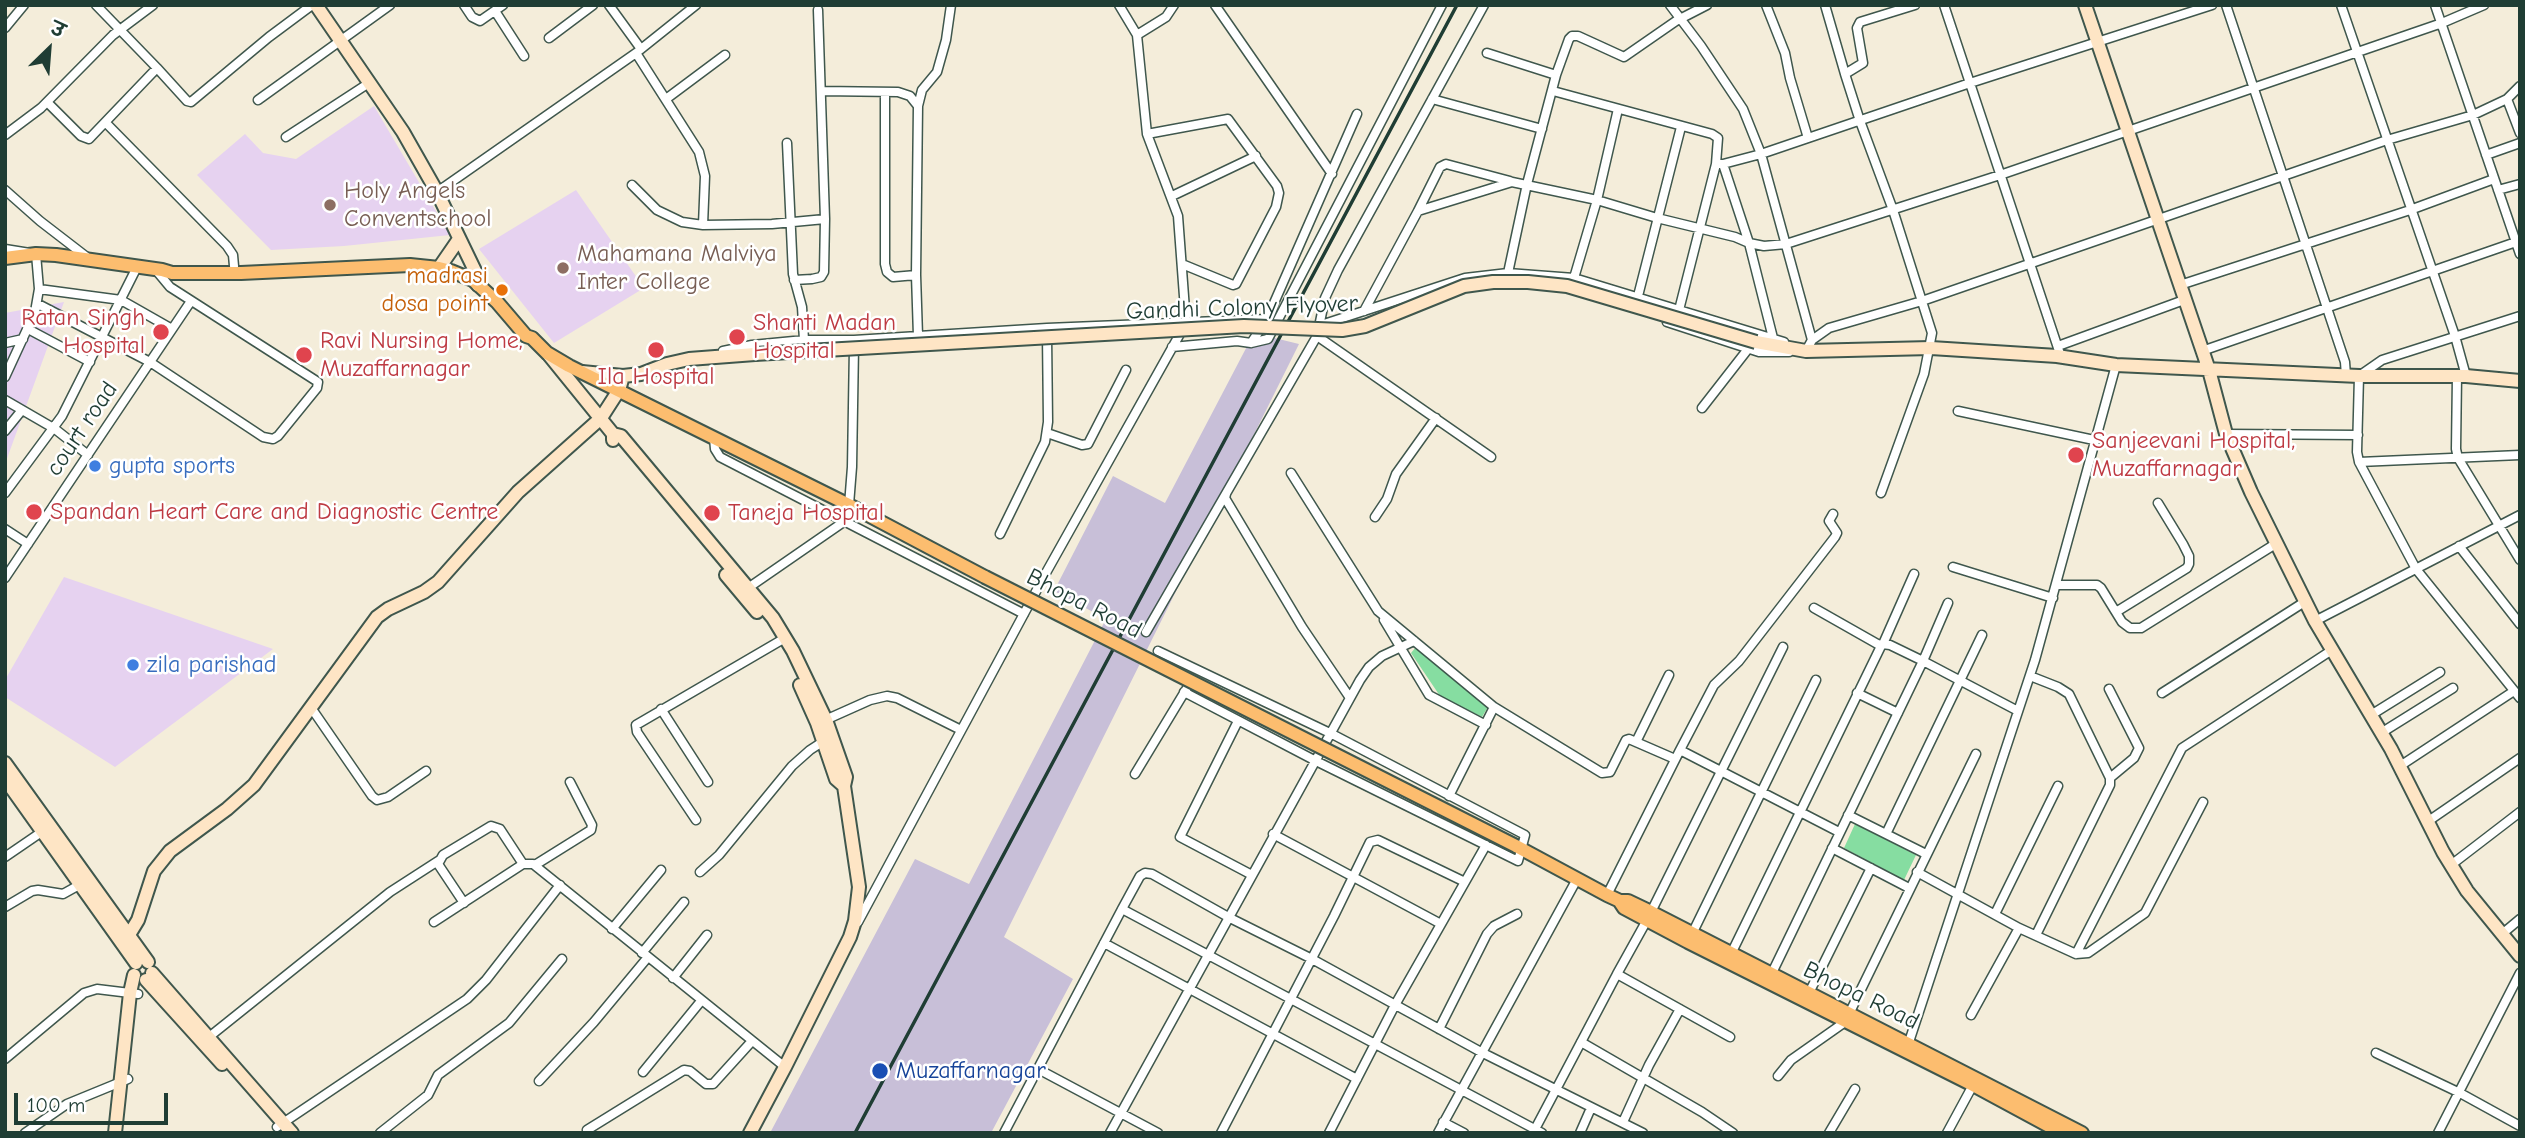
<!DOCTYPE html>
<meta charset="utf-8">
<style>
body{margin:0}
#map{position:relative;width:2525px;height:1138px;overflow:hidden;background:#f4edda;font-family:"Comic Neue","Playpen Sans Deva",sans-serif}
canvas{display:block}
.frame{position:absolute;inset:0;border:7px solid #1f3d34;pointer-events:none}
.north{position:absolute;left:14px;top:14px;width:70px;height:70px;-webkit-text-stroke:5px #fff;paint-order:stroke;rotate:25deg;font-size:19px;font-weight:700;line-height:28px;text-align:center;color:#1f3d34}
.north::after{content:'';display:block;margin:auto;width:24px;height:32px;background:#1f3d34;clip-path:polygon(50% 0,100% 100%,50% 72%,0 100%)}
.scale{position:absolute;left:14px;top:1093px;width:154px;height:32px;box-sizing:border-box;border:4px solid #1f3d34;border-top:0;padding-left:9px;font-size:21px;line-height:24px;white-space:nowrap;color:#1f3d34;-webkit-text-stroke:5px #fff;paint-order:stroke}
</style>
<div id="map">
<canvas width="2525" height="1138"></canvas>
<div class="frame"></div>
<div class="north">उ</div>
<div class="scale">100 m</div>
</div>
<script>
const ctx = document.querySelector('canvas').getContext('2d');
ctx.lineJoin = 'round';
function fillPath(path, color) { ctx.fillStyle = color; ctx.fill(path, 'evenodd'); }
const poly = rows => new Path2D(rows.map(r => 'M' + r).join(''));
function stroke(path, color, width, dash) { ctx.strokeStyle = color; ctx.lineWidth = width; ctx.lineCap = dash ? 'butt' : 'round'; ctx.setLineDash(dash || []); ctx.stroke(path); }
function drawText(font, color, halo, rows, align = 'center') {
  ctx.font = font + ' "Comic Neue",sans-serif'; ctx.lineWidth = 5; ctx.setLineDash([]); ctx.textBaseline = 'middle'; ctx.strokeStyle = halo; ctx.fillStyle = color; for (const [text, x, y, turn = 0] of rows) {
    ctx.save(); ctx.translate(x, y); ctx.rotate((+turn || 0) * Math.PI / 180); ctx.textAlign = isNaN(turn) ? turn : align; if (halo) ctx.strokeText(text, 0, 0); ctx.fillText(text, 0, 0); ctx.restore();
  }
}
fillPath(poly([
 [374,106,450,235,344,246,271,250,197,175,245,134,263,153,296,159],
 [576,190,644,288,554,343,479,249],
 [64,302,5,464,5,313],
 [64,577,273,649,115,767,5,697,5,680]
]), '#e6d2f0');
fillPath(poly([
 [1254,333,1299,344,1004,937,1073,979,991,1133,770,1133,915,859,969,884,1106,619,1054,591,1113,476,1165,503]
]), '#c8bfd8');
fillPath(poly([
 [1416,647,1489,705,1482,717,1440,696,1411,653],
 [1855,824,1916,855,1904,880,1844,848]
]), '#86dda1');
const street = poly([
 [464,5,472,17,480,21,503,5],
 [609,5,641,49],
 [1215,5,1332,174],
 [1670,5,1701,46,1743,109,1761,154,1723,164],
 [1766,5,1785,53,1790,78,1808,138],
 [1825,5,1845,74],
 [1944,5,2061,357],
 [2226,5,2345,362,2346,376],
 [2341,5,2455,336,2466,376],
 [2435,5,2520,254],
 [495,11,524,56],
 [5,28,24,5],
 [1137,35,1166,17,1174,5],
 [549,38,593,5],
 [636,53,699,152,705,176,703,225],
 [1487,53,1556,75],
 [157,68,187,101,191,102,269,37,312,5],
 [821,91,898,92,910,96,918,106,916,275,918,336],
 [1553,91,1712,134,1718,138,1716,164,1679,310],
 [885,92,885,264,887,272,893,277,916,275],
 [666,99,725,55],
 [1432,99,1542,129],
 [2507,99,2520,133],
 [258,100,390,5],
 [47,102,81,136,89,139,157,68,96,5],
 [918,106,922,90,937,72,946,40,951,5],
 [106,123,227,246,233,255,234,266],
 [1147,134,1228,119,1277,186,1279,193,1276,207,1236,284,1233,285,1182,264],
 [5,135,41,108,113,35,153,5],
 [286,137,369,83],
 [787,143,793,274,802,307,804,340],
 [2486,155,2520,143],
 [1719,164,1723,164,1749,243,1773,338],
 [632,185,657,210,682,222,703,225,772,224,825,219],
 [5,190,40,221,88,258],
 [2498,190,2520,184],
 [437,192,636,53,696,5],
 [1172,196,1256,156],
 [1418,211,1440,167,1446,164,1510,181],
 [5,249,36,254,39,289,35,312,5,377],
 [1508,273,1527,184,1556,75,1569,39,1572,36,1578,36,1624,57,1676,21,1707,5],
 [1574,278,1597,200,1618,109],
 [794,280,812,279,821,277,824,272,825,219,818,10],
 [2180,285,2410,210,2494,179],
 [39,289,121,300,172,329],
 [1638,296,1681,127],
 [38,304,150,362,263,437,273,439,278,436,317,388,318,382,170,287,155,269],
 [1364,311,1418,211,1512,182,1597,200,1657,218,1735,237,1749,243,1764,246,1786,244,2000,175,2442,23,2484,5],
 [2520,316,2382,360,2359,376,2357,452,2359,462,2416,569,2520,698],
 [1667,322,1759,352,1789,352],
 [1321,325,1465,278,1508,273,1574,278,1784,342],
 [28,329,90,362],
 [1317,336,1491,457],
 [1812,340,1761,154,1970,83,2212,5],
 [5,343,23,339],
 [1251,343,1267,319,1357,114],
 [2058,346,2184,300],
 [1172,347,1237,341,1251,343,1268,339,1442,5],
 [723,351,752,345,804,340,854,340,1047,328,1267,319],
 [1806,351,1812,340,1829,328,1922,301,2387,140,2473,115,2507,99,2520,86],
 [2202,351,2516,242],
 [2457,376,2456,449,2458,458,2520,560],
 [5,400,55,429,88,455],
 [1702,408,1748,349],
 [1958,411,2094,440],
 [5,431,22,410],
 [1047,433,1082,445,1088,444,1126,370],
 [2226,434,2358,435],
 [714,438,715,449,720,457,1024,614],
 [2359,462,2520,455],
 [1291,473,1378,611,1494,707,1602,773,1610,772,1626,740,1629,739,1675,759],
 [5,493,62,416,137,267],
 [1881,493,1924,374,1932,333,1893,210,1860,121,1845,74,1863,63,1857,28,1860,22,1915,5],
 [1226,494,1225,498,1302,627,1350,698],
 [1375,517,1387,499,1396,474,1436,418],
 [5,529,28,544],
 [1000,534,1045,442,1048,422,1047,335],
 [2459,546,2520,624],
 [1953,567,2053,598],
 [5,578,191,301],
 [2056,585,2097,585,2101,588,2122,622,2130,628,2141,628,2277,543],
 [748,588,845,521,849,505,852,467,854,346],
 [1814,608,1881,646],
 [2116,612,2187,568,2189,564,2189,556,2183,544,2158,503],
 [1384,620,1429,695,1486,725],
 [2315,621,2520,515],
 [1146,632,1317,336,1325,298,1338,270,1484,5],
 [1883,644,1914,574],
 [1158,651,1332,734,1525,835,1518,861,1316,761,1184,692],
 [2030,676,2058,687,2069,694,2110,778,2110,785,2036,935],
 [2109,689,2139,748,2134,758,2110,778],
 [1857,693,1898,713],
 [2162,693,2306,601],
 [312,709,372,796,377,800,388,797,426,771],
 [661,709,708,782],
 [2371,715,2440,672],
 [823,721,870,700,887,696,897,698,961,730],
 [1238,721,1180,837,1252,875],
 [2381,733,2453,688],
 [1636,742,1669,675],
 [1680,750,1714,685,1739,661,1835,537,1837,533,1829,521,1833,514],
 [2400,766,2514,691],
 [1135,774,1187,688],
 [1449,796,1494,707],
 [1848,815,1886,834,1982,635],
 [696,820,637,732,636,725,785,638],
 [2427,822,2520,758],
 [1273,834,1441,924],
 [1886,834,1926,854],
 [1832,848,1909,888],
 [5,857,43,831],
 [535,865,591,830,592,825,570,782],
 [2451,865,2520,812],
 [700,872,719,855,792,766,810,750,827,739],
 [1917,872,2019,928,2076,954,2182,748,2332,650],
 [1607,895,1680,750,1839,832],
 [464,903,438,864,443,855,491,826,500,829,523,864],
 [5,907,32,891,38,890,63,894,81,884],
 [1122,909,1542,1133],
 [1651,912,1783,647],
 [1995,914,2058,786],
 [1647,920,1617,974,1730,1037],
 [434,922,523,864,533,864,785,1067],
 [858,922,1047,571,1186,323,1178,216,1147,134,1137,35,1119,5],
 [612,929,661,870],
 [1692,934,1816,680],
 [2502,934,2520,919],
 [1104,943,1357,1079],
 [642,953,684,902],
 [1731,954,1882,644,1890,645,1923,661,2018,711],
 [2076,954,2088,953,2145,913,2203,802],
 [1771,975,1923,661,1948,603],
 [673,978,707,935],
 [1809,993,1871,868],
 [1849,1014,1976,754],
 [1971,1015,2019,928],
 [1439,1029,1487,934,1494,926,1517,914],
 [209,1037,390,892,438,861],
 [1581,1042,1702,1112,1733,1133],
 [1907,1048,2035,660,2116,365],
 [2376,1053,2460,1093,2520,1126],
 [5,1059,84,993,97,989,138,994],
 [1038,1069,1158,1133],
 [643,1072,701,1001],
 [1778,1076,1791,1060,1845,1022],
 [539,1081,594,1022,648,957],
 [1443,1122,1464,1133],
 [1623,1122,1649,1065,1680,1009],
 [277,1127,467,999,486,980,560,885],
 [587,1130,684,1070,690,1071,706,1084,713,1084,752,1041],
 [25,1133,67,1104,128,1079],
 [380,1133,428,1095,438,1075,509,1023,562,959],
 [1004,1133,1122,909,1140,876,1145,873,1152,874,1230,918,1312,959,1481,1052,1643,1133],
 [1110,1133,1360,680,1369,667,1382,656,1414,641],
 [1221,1133,1334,916,1370,842,1378,840,1465,882],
 [1329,1133,1395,1005,1486,845],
 [1438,1133,1577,879],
 [1533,1133,1617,974],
 [1580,1133,1591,1108],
 [1829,1133,1855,1089],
 [1947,1133,1973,1085],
 [2438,1133,2520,973]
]);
const secondary = poly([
 [316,5,403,132,437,192,477,275,478,285],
 [2085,5,2209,370,2226,434,2251,492,2315,621,2391,749,2443,852,2467,891,2520,956],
 [439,268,459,239],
 [1756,342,1806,351,1931,348,2057,356,2116,365,2359,376,2466,376,2520,381],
 [549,355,613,434,613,440],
 [582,372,623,376],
 [613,434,621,436,773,618,793,651,826,720,846,777,844,786,859,887,855,921,850,937,785,1067,750,1133],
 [726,575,757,612],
 [800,685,817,723,836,779,844,786],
 [5,763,148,962],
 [5,779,136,963],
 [124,943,138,920,154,871,170,851,227,809,254,785,377,617,388,609,424,592,438,582,518,492,601,418,619,390,623,376,641,374,667,364,689,359,755,354],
 [152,973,292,1133],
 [146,980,222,1064],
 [115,1133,130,993,134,975]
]);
const primary = poly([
 [5,258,36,254,56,255,162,270,172,273,241,273,410,265,439,268,451,271,473,280,497,302,526,336,532,338,547,353,569,366,849,505,985,577],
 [1516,846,1607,895,1620,901,1628,901,1651,912,2082,1133],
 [1620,902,1624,908,1688,942,1973,1085,2062,1133]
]);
stroke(street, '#3f574d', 11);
stroke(secondary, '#3f574d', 16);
stroke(primary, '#3f574d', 16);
stroke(street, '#fff', 8);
stroke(secondary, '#fee5c5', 12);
stroke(primary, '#fcbd6f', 12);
stroke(poly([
 [855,1133,1457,5]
]), '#1f3d34', 3.5);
const secondaryBridge = poly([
 [755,354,1244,326,1342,330,1365,326,1464,286,1493,282,1528,282,1567,286,1756,342]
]);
const primaryBridge = poly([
 [985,577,1516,846]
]);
stroke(secondaryBridge, '#3f574d', 16, []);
stroke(primaryBridge, '#3f574d', 16, []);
stroke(secondaryBridge, '#fee5c5', 12);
stroke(primaryBridge, '#fcbd6f', 12);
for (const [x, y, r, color] of [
 [330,205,7,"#8d6e63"],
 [563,268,7,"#8d6e63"],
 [502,290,7,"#e8710a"],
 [161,332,9,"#e0444e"],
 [737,337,9,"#e0444e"],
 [656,350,9,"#e0444e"],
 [304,355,9,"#e0444e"],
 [2076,455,9,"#e0444e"],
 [95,466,7,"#3f7fe0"],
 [34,512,9,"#e0444e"],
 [712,513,9,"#e0444e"],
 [133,665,7,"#3f7fe0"],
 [880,1071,9,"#1a4fb4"]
]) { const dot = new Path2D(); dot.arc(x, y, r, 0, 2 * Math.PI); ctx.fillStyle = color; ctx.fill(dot); stroke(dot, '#fff', 2.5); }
drawText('24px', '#785e54', '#fff', [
 ["Holy Angels",344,191],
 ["Conventschool",344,219],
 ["Mahamana Malviya",577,254],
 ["Inter College",577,282]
], 'left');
drawText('24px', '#c56008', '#fff', [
 ["madrasi",488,276],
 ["dosa point",488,304]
], 'right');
drawText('24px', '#1f3d34', '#fff', [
 ["Gandhi Colony Flyover",1242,308,-2],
 ["court road",82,429,-56],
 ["Bhopa Road",1084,604,27],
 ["Bhopa Road",1861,996,26]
]);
drawText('24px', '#be3a42', '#fff', [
 ["Ratan Singh",145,318,"right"],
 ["Hospital",145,346,"right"],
 ["Shanti Madan",753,323],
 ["Hospital",753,351],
 ["Ravi Nursing Home,",320,341],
 ["Muzaffarnagar",320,369],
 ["Ila Hospital",656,377,"center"],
 ["Sanjeevani Hospital,",2092,441],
 ["Muzaffarnagar",2092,469],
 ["Spandan Heart Care and Diagnostic Centre",50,512],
 ["Taneja Hospital",728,513]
], 'left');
drawText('24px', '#366cbe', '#fff', [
 ["gupta sports",109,466],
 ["zila parishad",147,665]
], 'left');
drawText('24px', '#164399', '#fff', [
 ["Muzaffarnagar",896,1071]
], 'left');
</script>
